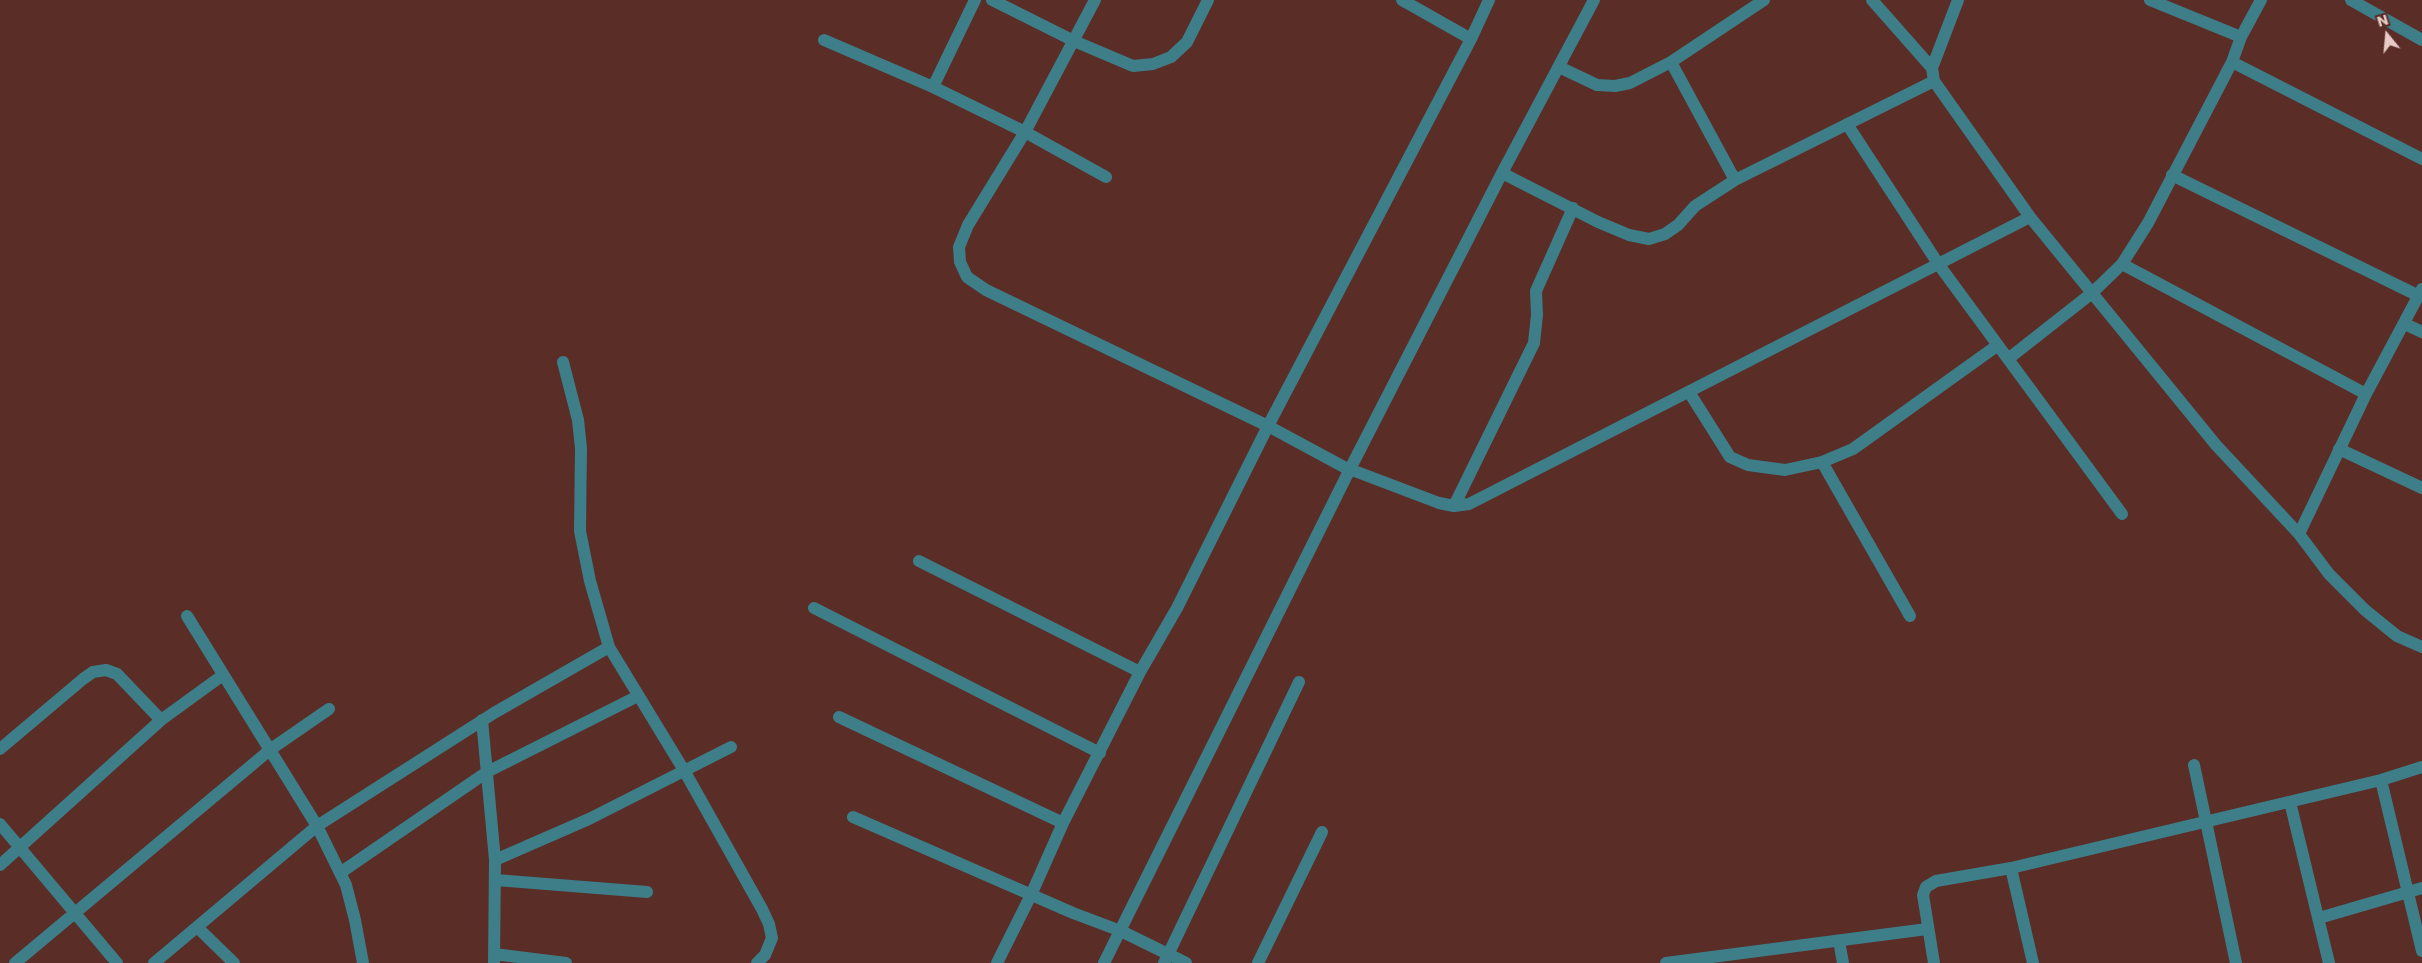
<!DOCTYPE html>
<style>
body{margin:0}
#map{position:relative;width:2422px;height:963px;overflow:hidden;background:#5a2d26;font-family:Poppins,sans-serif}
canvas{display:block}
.north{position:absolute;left:2362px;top:10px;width:50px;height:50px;-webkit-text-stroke:4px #5a2d26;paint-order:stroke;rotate:343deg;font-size:14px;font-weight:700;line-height:20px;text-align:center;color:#e8cbc6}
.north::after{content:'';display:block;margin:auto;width:18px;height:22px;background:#e8cbc6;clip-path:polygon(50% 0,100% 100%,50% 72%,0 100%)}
</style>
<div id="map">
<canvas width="2422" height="963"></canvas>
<div class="north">N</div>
</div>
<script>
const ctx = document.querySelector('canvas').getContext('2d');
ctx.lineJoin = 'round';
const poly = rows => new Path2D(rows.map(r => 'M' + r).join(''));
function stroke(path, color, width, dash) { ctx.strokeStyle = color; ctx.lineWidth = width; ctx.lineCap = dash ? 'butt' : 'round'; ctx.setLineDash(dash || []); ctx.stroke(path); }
stroke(poly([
 [992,0,1074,41,1133,66,1153,64,1171,57,1187,42,1208,0],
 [1095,0,1025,132,968,225,959,247,960,262,967,277,986,290,1268,426,1344,467,1439,503,1454,506,1469,504,2030,217],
 [1402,0,1471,39],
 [1872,0,1932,68],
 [1958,0,1932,68,1934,81,2030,217,2216,445,2299,534,2329,574,2365,610,2397,636,2422,647],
 [2150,0,2241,37],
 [2351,0,2422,40],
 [824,40,933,87,1025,132,1106,177],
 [1671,62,1735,180],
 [2232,62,2422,159],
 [1559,67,1597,85,1615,86,1630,83,1671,62,1764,0],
 [933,87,975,0],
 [1847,124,1939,265,2122,514],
 [1502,173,1598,222,1629,235,1649,239,1665,234,1678,225,1695,206,1735,180,1934,81],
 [2172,175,2419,296],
 [2122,264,2366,394],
 [2405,324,2422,332],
 [2008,359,2092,293,2122,264,2148,223,2232,62,2241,37,2261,0],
 [563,362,578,420,581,448,580,531,590,581,609,647,685,772,762,909,769,924,772,938,765,955,757,963],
 [1689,392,1730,457,1748,465,1785,470,1822,462,1853,449,1998,345],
 [2339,449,2422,488],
 [1822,462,1910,616],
 [1454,506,1534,343,1537,315,1536,291,1573,208],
 [2299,534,2366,394,2422,289],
 [919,561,1140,672],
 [814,608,1100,753],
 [187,616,317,826,346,885,355,920,363,963],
 [839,717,1063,823],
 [482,720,495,860,494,963],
 [0,749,83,679,93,672,106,670,117,674,161,720],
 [2194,765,2236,963],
 [2381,780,2422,951],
 [2290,802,2329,963],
 [853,817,1073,913,1121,931,1186,963],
 [0,824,117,963],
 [495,860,589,819,731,747],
 [0,865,161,720,223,675],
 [2011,868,2033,963],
 [340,873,487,772,638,696],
 [496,880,647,892],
 [2319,918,2422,888],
 [197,927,234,963],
 [1839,941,1843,963],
 [494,954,566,963],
 [15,963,271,749,329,709],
 [154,963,317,826,494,713,609,647],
 [997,963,1031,895,1063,823,1140,672,1177,608,1268,426,1471,39,1489,0],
 [1104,963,1350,469,1502,173,1594,0],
 [1164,963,1299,682],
 [1258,963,1322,832],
 [1666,963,1927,929],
 [1934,963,1923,895,1926,887,1936,881,2011,868,2381,780,2422,767]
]), '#3d7e89', 12);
</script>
